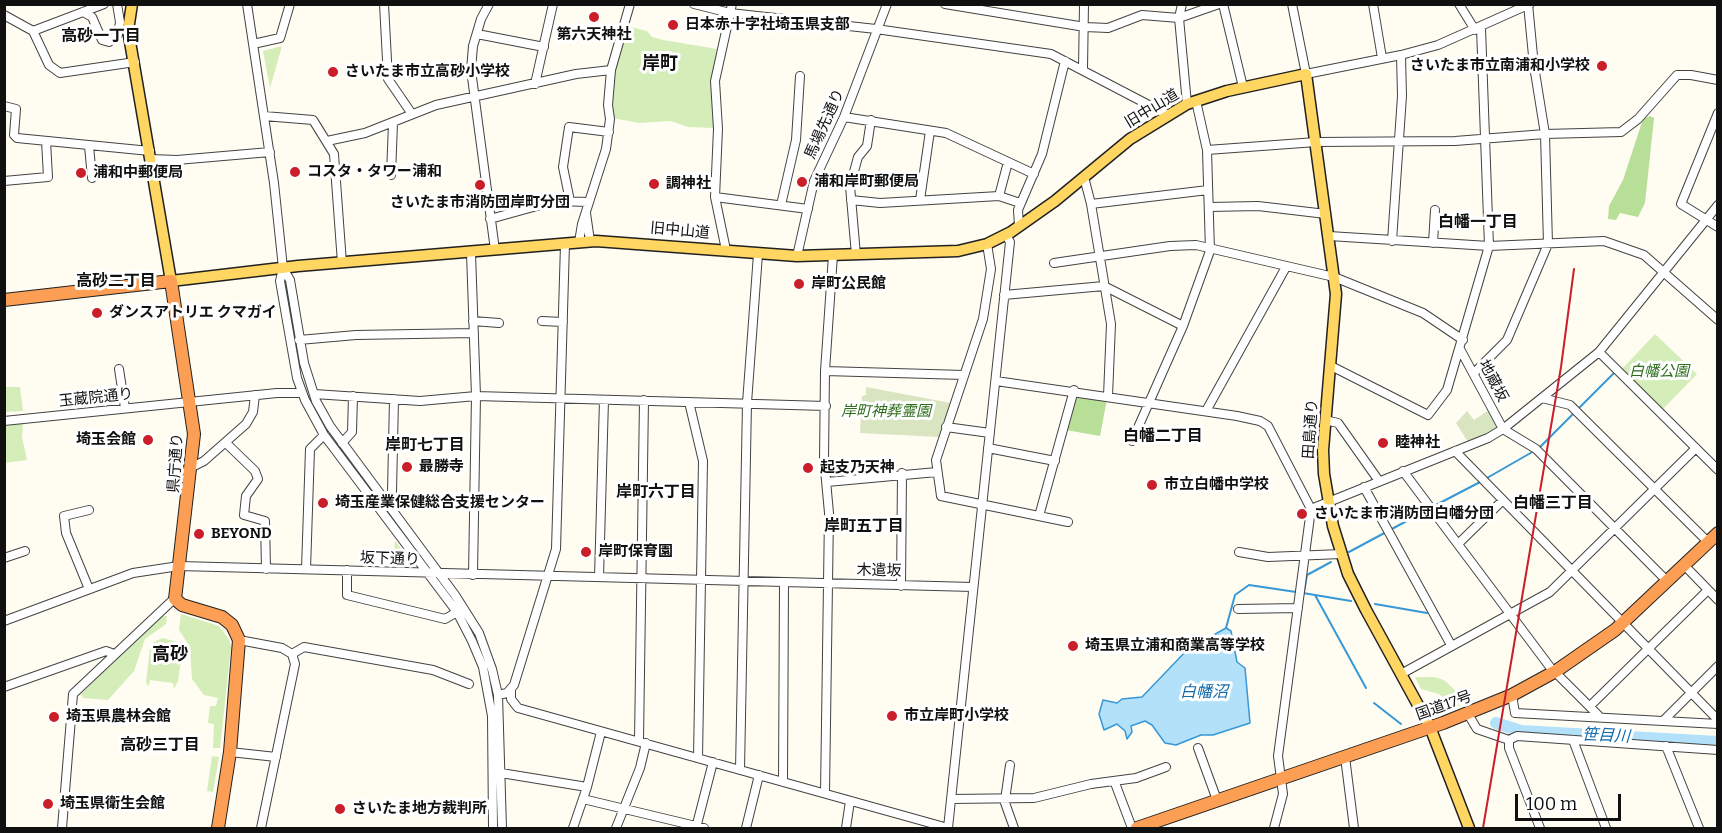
<!DOCTYPE html>
<meta charset="utf-8">
<style>
body{margin:0}
#map{position:relative;width:1722px;height:833px;overflow:hidden;background:#fffcf2;font-family:Bitter,serif}
canvas{display:block}
.frame{position:absolute;inset:0;border:6px solid #101010;pointer-events:none}
.scale{position:absolute;left:1515px;top:794px;width:106px;height:27px;box-sizing:border-box;border:3px solid #101010;border-top:0;padding-left:8px;font-size:18px;line-height:21px;white-space:nowrap;color:#101010;-webkit-text-stroke:4px #fff;paint-order:stroke}
</style>
<div id="map">
<canvas width="1722" height="833"></canvas>
<div class="frame"></div>
<div class="scale">100 m</div>
</div>
<script>
const ctx = document.querySelector('canvas').getContext('2d');
ctx.lineJoin = 'round';
function fillPath(path, color) { ctx.fillStyle = color; ctx.fill(path, 'evenodd'); }
const poly = rows => new Path2D(rows.map(r => 'M' + r).join(''));
function stroke(path, color, width, dash) { ctx.strokeStyle = color; ctx.lineWidth = width; ctx.lineCap = dash ? 'butt' : 'round'; ctx.setLineDash(dash || []); ctx.stroke(path); }
function drawText(font, color, halo, rows, align = 'center') {
  ctx.font = font + ' Bitter,"Noto Sans JP",serif'; ctx.lineWidth = 6; ctx.setLineDash([]); ctx.textBaseline = 'middle'; ctx.strokeStyle = halo; ctx.fillStyle = color; for (const [text, x, y, turn = 0] of rows) {
    ctx.save(); ctx.translate(x, y); ctx.rotate((+turn || 0) * Math.PI / 180); ctx.textAlign = isNaN(turn) ? turn : align; if (halo) ctx.strokeText(text, 0, 0); ctx.fillText(text, 0, 0); ctx.restore();
  }
}
fillPath(poly([
 [626,26,647,31,652,37,663,40,717,49,711,84,714,128,688,127,671,121,639,123,613,118,613,74],
 [282,46,270,88,263,51],
 [1655,334,1697,374,1663,409,1622,369],
 [5,387,20,387,23,411,5,412],
 [23,423,22,437,27,460,5,463,5,426],
 [395,541,398,545,413,566,393,565],
 [181,614,219,626,229,639,231,647,220,748,213,748,214,724,208,723,210,706,216,706,218,698,204,695,192,679,190,647,179,630],
 [162,616,167,616,166,624,145,639,134,671,108,700,83,698,81,694],
 [163,638,177,642,182,653,178,681,174,689,173,683,150,680,149,686,146,683,150,648,154,642],
 [1415,677,1434,677,1444,680,1469,703,1454,707,1439,694,1421,689],
 [212,756,219,757,213,792,207,791]
]), '#d4edb9');
fillPath(poly([
 [1650,116,1654,118,1645,203,1638,217,1620,213,1616,220,1608,219,1609,206,1623,180,1643,119],
 [1077,394,1107,399,1100,436,1066,430]
]), '#b8df97');
fillPath(poly([
 [866,387,951,403,940,437,860,433,862,396,866,395],
 [1489,410,1498,427,1468,442,1456,423,1467,411,1474,420]
]), '#d9e4c1');
const water = poly([
 [1226,628,1231,631,1237,662,1245,668,1250,723,1213,735,1201,735,1176,745,1165,743,1152,725,1145,721,1131,726,1132,732,1127,739,1125,731,1117,724,1104,730,1099,714,1103,700,1117,703,1122,699,1142,697,1187,650,1226,628]
]);
fillPath(water, '#b3e1fa');
stroke(water, '#3698d6', 1.5);
stroke(poly([
 [1539,448,1615,372],
 [1487,478,1534,451],
 [1434,506,1482,481],
 [1349,552,1429,509],
 [1304,592,1307,575,1331,562],
 [1303,593,1351,601],
 [1315,595,1366,688],
 [1375,604,1427,613],
 [1226,628,1235,595,1249,585,1296,592],
 [1374,703,1401,724]
]), '#3698d6', 2);
stroke(poly([
 [1496,723,1521,731,1718,742]
]), '#b3e1fa', 12);
const minor = poly([
 [104,4,33,31,49,65,60,73,135,62],
 [247,4,274,183,283,268,280,281,297,378,305,400,324,435,457,612,472,641,483,667,492,716,493,828],
 [384,4,388,79,412,114],
 [489,4,481,19,473,46,471,70,495,250],
 [694,4,730,13,876,29,1051,54,1168,115],
 [945,4,1085,27,1108,28,1142,15,1179,18,1219,4],
 [1182,4,1179,18,1187,104],
 [1223,4,1243,87],
 [1292,4,1306,74,1401,55,1438,45,1530,4],
 [1373,4,1382,58],
 [1459,4,1475,30],
 [83,12,92,17,102,40,109,42,118,34,120,22,117,4],
 [4,15,33,31],
 [477,34,544,47],
 [253,44,280,38,290,4],
 [1083,69,1084,4],
 [535,84,553,4],
 [4,106,16,109,14,135,17,138,150,151],
 [1718,113,1681,204,1718,227],
 [264,116,313,120,334,154,342,263],
 [844,117,946,133,1034,174],
 [327,141,365,133,436,105,576,74,611,70],
 [89,146,92,178],
 [1207,150,1316,142,1455,141,1545,134,1621,132,1638,119,1677,75,1691,75,1718,80],
 [151,159,177,160,270,152],
 [391,175,393,123],
 [1084,177,1091,204,1111,324,1108,396],
 [4,181,48,177,46,141],
 [999,196,1020,203],
 [715,197,808,209],
 [851,200,880,203,999,196,1008,162],
 [920,200,930,131],
 [570,201,563,167,569,127,609,132],
 [1091,204,1208,190],
 [781,205,796,140,800,76],
 [1209,207,1258,206,1326,214],
 [586,213,590,241],
 [490,219,555,201,589,202],
 [1019,226,1018,210,1042,154,1065,61],
 [1329,236,1489,246,1604,241,1644,255,1718,320],
 [1392,241,1402,96,1401,55],
 [579,242,582,224,606,149,610,119,608,105,611,70,630,4],
 [1433,243,1435,210],
 [987,244,991,269,983,319,936,460,941,496,1068,522],
 [726,250,715,197,718,129,715,81,732,4],
 [471,253,476,396,473,575],
 [856,255,850,186,858,157,867,146,871,120],
 [797,256,814,181,844,117,887,4],
 [1054,263,1170,246,1196,245,1334,277,1423,313,1463,340],
 [283,268,290,280,304,363,316,401,330,426,455,595,479,633,492,669,498,695,502,828],
 [1004,295,1104,286,1183,326],
 [473,321,499,323],
 [542,321,563,322],
 [299,340,356,335,474,333],
 [1460,349,1503,429,1536,449,1668,582],
 [1599,352,1718,470],
 [1331,366,1428,415,1447,390,1489,246,1481,28],
 [119,369,125,408],
 [825,371,964,375],
 [1474,373,1507,340,1548,244,1545,134,1534,66,1528,4],
 [996,381,1237,416,1260,421,1268,426,1311,509,1278,756,1283,794,1274,828],
 [314,394,420,401,476,396,826,406],
 [1542,398,1570,405,1708,542],
 [689,402,703,461,698,758],
 [1206,411,1286,267],
 [1325,420,1338,423,1379,481],
 [4,421,277,393,302,393],
 [946,427,990,433],
 [1132,441,1183,326,1210,251,1207,150,1196,101],
 [226,443,255,471,258,479,246,496,244,515,265,521,266,569],
 [342,443,352,432,353,396],
 [988,448,1055,461],
 [1455,451,1718,720],
 [192,467,204,461,246,424,253,412,255,395],
 [1403,471,1550,667,1598,715],
 [827,482,937,472],
 [1364,487,1451,645],
 [385,502,392,492,394,399],
 [1311,509,1488,438,1503,429,1599,352,1718,205],
 [1039,516,1074,390],
 [1458,544,1503,500],
 [1239,552,1268,557,1341,554],
 [4,558,25,551],
 [1684,565,1718,600],
 [306,569,310,449,324,435],
 [347,570,347,595,445,619,457,612],
 [599,577,604,400],
 [901,586,902,473],
 [89,589,66,533,64,516,89,510],
 [1238,609,1298,608],
 [4,621,133,573,179,566,973,587],
 [239,640,282,648,292,654,295,664,261,828],
 [292,654,304,647,433,670,469,684],
 [1401,674,1550,592,1696,448],
 [4,687,106,651,114,654],
 [511,690,511,699,518,708,948,828],
 [498,695,507,693,514,685,556,549,565,244],
 [1512,695,1515,713,1718,724],
 [1590,706,1708,590],
 [1468,714,1477,729,1509,740,1509,748,1540,828],
 [1664,720,1718,666],
 [639,740,644,400],
 [1509,740,1517,736,1718,750],
 [1573,740,1606,828],
 [1666,746,1699,828],
 [1198,748,1217,800],
 [230,752,276,757],
 [1345,757,1354,828],
 [740,770,747,403,758,254],
 [501,773,587,787],
 [783,782,784,583],
 [1115,783,1132,828],
 [825,793,829,513,824,459,825,371,833,255],
 [583,799,704,828],
 [951,799,1034,798,1091,784,1136,778,1166,767],
 [1004,800,1014,828],
 [1005,800,1010,765],
 [62,828,73,694,175,598],
 [573,828,587,787,601,732],
 [616,828,640,768,646,743],
 [696,828,713,762],
 [746,828,759,775],
 [846,828,850,801],
 [948,828,1010,242,1006,235]
]);
const major = poly([
 [132,4,128,30,171,281,298,266,596,241,797,256,958,251,987,244,1011,232,1055,201,1130,139,1187,104,1227,91,1306,74,1336,294,1323,450,1324,474,1333,526,1348,574,1366,610,1430,727,1469,828]
]);
const highway = poly([
 [4,300,171,281,194,434,175,599,182,605,222,617,232,625,239,640,230,752,218,828],
 [1137,828,1443,723,1512,695,1556,671,1615,630,1718,533]
]);
stroke(minor, '#434343', 10);
stroke(major, '#212121', 13);
stroke(highway, '#212121', 14);
stroke(minor, '#fff', 8);
stroke(major, '#ffd662', 10);
stroke(highway, '#fc9e53', 12);
stroke(poly([
 [1483,828,1561,367,1574,269]
]), '#ca1e29', 2);
for (const [x, y, r, color] of [
 [594,17,6,"#ca1e29"],
 [673,25,6,"#ca1e29"],
 [1602,66,6,"#ca1e29"],
 [333,72,6,"#ca1e29"],
 [295,172,6,"#ca1e29"],
 [81,173,6,"#ca1e29"],
 [802,182,6,"#ca1e29"],
 [654,184,6,"#ca1e29"],
 [480,185,6,"#ca1e29"],
 [799,284,6,"#ca1e29"],
 [97,313,6,"#ca1e29"],
 [148,440,6,"#ca1e29"],
 [1383,443,6,"#ca1e29"],
 [407,467,6,"#ca1e29"],
 [808,468,6,"#ca1e29"],
 [1152,485,6,"#ca1e29"],
 [323,503,6,"#ca1e29"],
 [1302,514,6,"#ca1e29"],
 [199,534,6,"#ca1e29"],
 [586,552,6,"#ca1e29"],
 [1073,646,6,"#ca1e29"],
 [892,716,6,"#ca1e29"],
 [54,717,6,"#ca1e29"],
 [48,804,6,"#ca1e29"],
 [340,809,6,"#ca1e29"]
]) { const dot = new Path2D(); dot.arc(x, y, r, 0, 2 * Math.PI); ctx.fillStyle = color; ctx.fill(dot); stroke(dot, '#fff', 2); }
drawText('bold 15px', '#101010', '#fff', [
 ["日本赤十字社埼玉県支部",685,25],
 ["第六天神社",594,35,"center"],
 ["さいたま市立南浦和小学校",1590,66,"right"],
 ["さいたま市立高砂小学校",345,72],
 ["コスタ・タワー浦和",307,172],
 ["浦和中郵便局",93,173],
 ["浦和岸町郵便局",814,182],
 ["調神社",666,184],
 ["さいたま市消防団岸町分団",480,203,"center"],
 ["岸町公民館",811,284],
 ["ダンスアトリエ クマガイ",109,313],
 ["埼玉会館",136,440,"right"],
 ["睦神社",1395,443],
 ["最勝寺",419,467],
 ["起支乃天神",820,468],
 ["市立白幡中学校",1164,485],
 ["埼玉産業保健総合支援センター",335,503],
 ["さいたま市消防団白幡分団",1314,514],
 ["BEYOND",211,534],
 ["岸町保育園",598,552],
 ["埼玉県立浦和商業高等学校",1085,646],
 ["市立岸町小学校",904,716],
 ["埼玉県農林会館",66,717],
 ["埼玉県衛生会館",60,804],
 ["さいたま地方裁判所",352,809]
], 'left');
drawText('15px', '#101010', '#fff', [
 ["旧中山道",1152,109,-31],
 ["馬場先通り",825,124,-66],
 ["旧中山道",680,231,5],
 ["地蔵坂",1493,381,62],
 ["玉蔵院通り",96,398,-6],
 ["田島通り",1311,429,-86],
 ["県庁通り",176,463,-86],
 ["坂下通り",390,559,2],
 ["木遣坂",879,571,1],
 ["国道17号",1444,706,-20]
]);
drawText('italic 15px', '#2d6d1b', '#fff', [
 ["白幡公園",1659,372],
 ["岸町神葬霊園",886,412]
]);
drawText('bold 16px', '#101010', '#fff', [
 ["高砂一丁目",101,37],
 ["白幡一丁目",1478,223],
 ["高砂二丁目",116,282],
 ["白幡二丁目",1163,437],
 ["岸町七丁目",425,446],
 ["岸町六丁目",656,493],
 ["白幡三丁目",1553,504],
 ["岸町五丁目",864,527],
 ["高砂三丁目",160,746]
]);
drawText('italic 16px', '#1069ab', '#fff', [
 ["白幡沼",1204,693],
 ["笹目川",1606,736,3]
]);
drawText('bold 18px', '#101010', '#fff', [
 ["岸町",660,64],
 ["高砂",170,655]
]);
</script>
